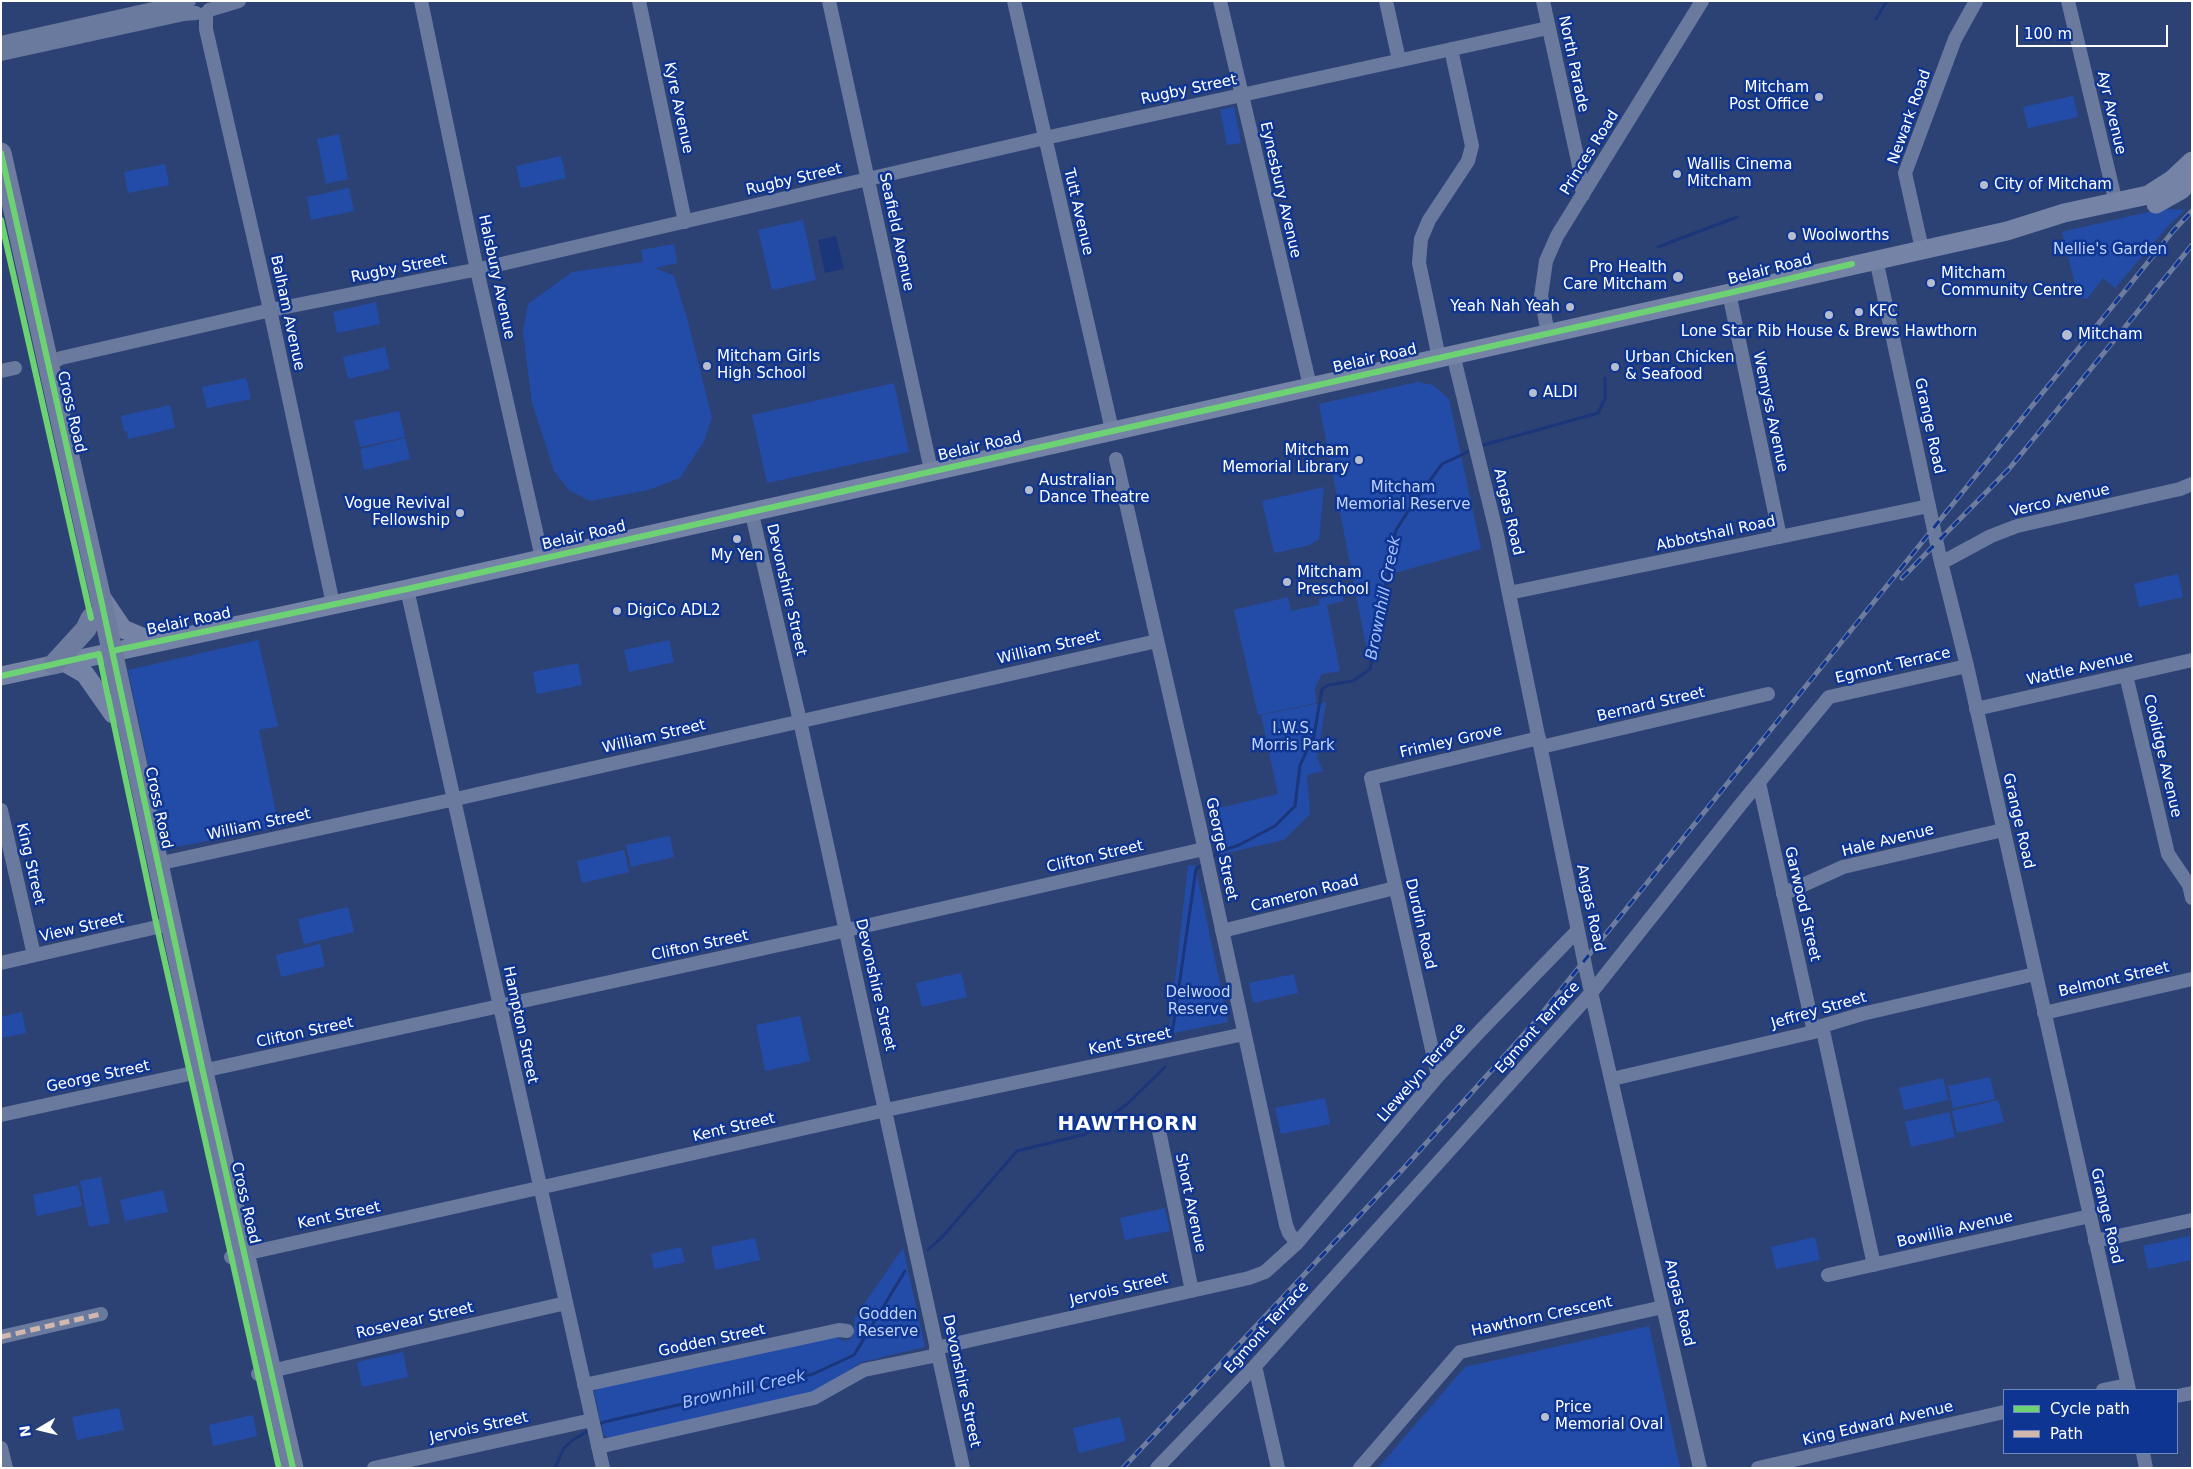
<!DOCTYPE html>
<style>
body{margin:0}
#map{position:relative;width:2193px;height:1469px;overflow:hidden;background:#2d4274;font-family:"DejaVu Sans",sans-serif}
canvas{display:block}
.frame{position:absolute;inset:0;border:2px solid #fff;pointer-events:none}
.legend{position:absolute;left:2003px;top:1389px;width:175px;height:65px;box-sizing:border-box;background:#0f3592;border:1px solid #6f86be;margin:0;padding:6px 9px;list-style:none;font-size:15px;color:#fff}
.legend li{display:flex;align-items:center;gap:10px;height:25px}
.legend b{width:25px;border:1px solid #6f86be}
.north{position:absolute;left:15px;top:1404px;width:50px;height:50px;-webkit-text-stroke:4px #0f3592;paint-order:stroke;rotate:261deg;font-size:14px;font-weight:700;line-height:20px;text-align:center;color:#fff}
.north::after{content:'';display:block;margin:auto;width:18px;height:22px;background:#fff;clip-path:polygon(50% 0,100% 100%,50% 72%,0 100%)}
.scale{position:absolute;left:2016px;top:25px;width:152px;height:22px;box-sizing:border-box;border:2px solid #fff;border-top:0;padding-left:6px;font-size:15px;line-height:18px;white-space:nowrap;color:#fff;-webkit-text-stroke:4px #0f3592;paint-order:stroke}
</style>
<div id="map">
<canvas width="2193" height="1469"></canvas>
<div class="frame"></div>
<ul class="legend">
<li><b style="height:6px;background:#6cd273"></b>Cycle path</li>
<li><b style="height:6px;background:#d1b7ad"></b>Path</li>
</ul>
<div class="north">N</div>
<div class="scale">100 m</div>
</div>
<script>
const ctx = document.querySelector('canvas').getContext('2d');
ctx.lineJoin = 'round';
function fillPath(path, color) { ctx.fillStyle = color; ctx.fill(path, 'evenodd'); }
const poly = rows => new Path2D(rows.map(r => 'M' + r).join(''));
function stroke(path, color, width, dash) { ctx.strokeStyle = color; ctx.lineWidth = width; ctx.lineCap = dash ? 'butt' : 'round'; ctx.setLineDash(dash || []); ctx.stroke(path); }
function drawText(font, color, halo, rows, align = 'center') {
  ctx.font = font + ' "DejaVu Sans",sans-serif'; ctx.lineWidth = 5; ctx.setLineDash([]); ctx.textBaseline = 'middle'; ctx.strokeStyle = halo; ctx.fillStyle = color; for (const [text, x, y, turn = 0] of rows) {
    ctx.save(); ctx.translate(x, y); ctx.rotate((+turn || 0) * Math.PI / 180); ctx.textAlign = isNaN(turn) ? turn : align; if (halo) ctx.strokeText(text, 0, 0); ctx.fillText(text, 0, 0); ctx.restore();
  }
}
fillPath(poly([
 [2073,96,2078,117,2028,128,2023,107],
 [1234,107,1241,143,1227,145,1220,110],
 [339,134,348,179,326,184,317,139],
 [561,156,566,178,521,188,516,166],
 [165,164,169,185,128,193,124,172],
 [349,188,354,211,311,220,307,197],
 [2161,209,2185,210,2169,225,2115,288,2103,278,2087,299,2078,297,2062,232],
 [803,220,816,280,772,290,758,230],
 [674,244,677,263,655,268,674,276,688,322,712,418,704,441,680,478,648,490,590,501,569,490,554,471,532,402,523,332,528,304,572,272,643,262,641,250],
 [376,302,380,324,337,333,333,312],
 [385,347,390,369,348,379,343,357],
 [246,378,251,399,207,408,202,387],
 [1418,382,1433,385,1449,399,1481,549,1387,575,1369,661,1319,404],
 [894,383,909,452,767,483,752,415],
 [170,405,175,428,128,439,127,431,124,431,121,416],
 [399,411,405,437,360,447,354,421],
 [405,438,410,459,364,470,360,449],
 [1324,487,1319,539,1310,545,1274,553,1262,501],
 [2178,574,2183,597,2139,607,2134,584],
 [1342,593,1344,601,1327,605,1340,671,1322,674,1315,687,1316,703,1258,715,1234,610,1288,597,1291,611,1319,605,1319,599],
 [258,640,278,726,259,730,279,827,166,849,128,670],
 [669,640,674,662,629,672,624,650],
 [578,663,582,685,537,694,533,672],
 [1326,702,1317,758,1323,771,1307,775,1310,814,1284,840,1218,855,1207,811,1278,794,1261,715],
 [670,836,674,857,631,867,626,845],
 [624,850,629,872,582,883,577,861],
 [1195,865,1228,1022,1169,1034,1188,866],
 [348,907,354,932,304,944,298,919],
 [320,944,325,966,281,977,276,955],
 [961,973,967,997,922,1007,916,983],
 [1294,974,1298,993,1253,1003,1249,983],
 [22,1012,26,1033,1,1038,1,1017],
 [800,1016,810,1061,765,1071,756,1025],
 [1990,1077,1995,1099,1953,1108,1948,1086],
 [1943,1078,1948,1100,1904,1110,1899,1088],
 [1325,1098,1330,1124,1281,1134,1275,1108],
 [1998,1100,2004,1122,1957,1133,1952,1111],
 [1949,1112,1955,1137,1911,1147,1905,1122],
 [101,1177,110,1223,89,1227,80,1181],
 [78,1185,82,1206,37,1216,33,1195],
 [163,1190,168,1212,125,1221,120,1200],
 [1165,1208,1170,1231,1125,1240,1120,1218],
 [2190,1236,2192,1260,2148,1269,2143,1246],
 [1815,1237,1820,1260,1776,1269,1771,1247],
 [755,1238,760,1260,715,1270,711,1247],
 [681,1247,685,1262,654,1269,651,1254],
 [903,1248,925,1347,862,1362,811,1395,611,1439,604,1435,594,1392,597,1387,836,1336,843,1341,849,1340,853,1336,855,1317],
 [1649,1326,1680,1468,1378,1468,1465,1367],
 [403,1352,408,1377,362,1387,357,1362],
 [119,1408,124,1430,77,1440,72,1417],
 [253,1415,257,1436,213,1446,209,1425],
 [1120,1417,1126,1441,1079,1453,1073,1428]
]), '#234ca9');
fillPath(poly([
 [836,236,844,269,825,273,818,240]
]), '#1b367a');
stroke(poly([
 [1876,19,1887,1],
 [1658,247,1737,217],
 [1480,446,1598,413,1605,399,1605,378],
 [1210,859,1221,851,1239,845,1275,826,1295,806,1300,765,1314,736,1322,689,1329,685,1353,681,1370,669,1396,530,1412,505,1442,464,1472,450],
 [1172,1034,1196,869,1203,864],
 [928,1250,943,1236,1017,1151,1086,1134,1126,1105,1165,1067],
 [598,1425,604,1422,813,1374,854,1355,905,1271],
 [555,1468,564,1448,573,1440,591,1429]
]), '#1b367a', 3);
stroke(poly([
 [421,1,477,270,542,558],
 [639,1,685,222],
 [829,1,931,470],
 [1014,1,1112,430],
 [1220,1,1310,386],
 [1386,1,1399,60],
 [1543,1,1578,161,1583,195],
 [2068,1,2116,203],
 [209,10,239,1],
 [206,13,206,29,269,305,333,604],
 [1,43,189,1],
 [1,54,184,14,196,13],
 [1922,249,1905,173,1955,39,1976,1],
 [1876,259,1940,558,1967,666,2129,1390],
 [1729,293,1780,537],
 [1548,334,1541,296,1546,261,1557,236,1702,1],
 [1453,354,1497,535,1586,970,1700,1468],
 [1439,358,1419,263,1421,239,1429,220,1468,161,1472,146,1451,49],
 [47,365,61,358,271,310,484,268,1045,138,1548,28],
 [1,371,15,368],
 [1116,459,1202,837,1286,1225,1289,1233,1297,1243],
 [751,510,800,721,963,1468],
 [1941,563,1991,536,2017,526,2180,489,2192,484],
 [407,589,603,1468],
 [1509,593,1929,506],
 [2126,675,2168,854,2189,885,2192,898],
 [1976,709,2192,660],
 [1541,747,1768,694],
 [1759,783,1814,1032],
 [1,810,34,955],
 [157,864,460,798,1157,641],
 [1783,894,1843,867,2003,830],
 [1222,931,1395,888],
 [1,963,170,924],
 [2044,1013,2192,979],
 [1822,1026,1874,1265],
 [1438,1076,1371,778,1539,738],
 [1612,1079,1814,1032,1822,1026,1862,1014,2035,974],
 [1,1115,834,933,1204,849],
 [1157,1121,1192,1291],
 [2095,1241,2192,1220],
 [231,1257,886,1110,1244,1034],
 [1828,1275,2090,1216],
 [1,1337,101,1314],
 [936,1348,1249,1278,1265,1272,1297,1243,1438,1076,1481,1030,1578,930],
 [1255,1366,1278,1468],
 [258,1374,566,1303],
 [584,1385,839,1330,847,1331],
 [2103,1390,2127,1385],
 [2177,1396,2192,1393],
 [598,1447,814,1398,864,1370,938,1355],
 [1,1448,6,1468],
 [2143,1453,2146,1468],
 [374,1468,592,1420],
 [1157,1468,1255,1366,1591,993,1741,804,1829,697,1967,666],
 [1360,1468,1460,1352,1663,1307],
 [1758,1468,2004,1412]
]), '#6a7a9f', 14);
stroke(poly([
 [2156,204,2181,190,2192,179],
 [102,598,123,629,154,642],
 [64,662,85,674,113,714],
 [1,676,407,589,2007,231,2064,213,2148,195,2173,179,2192,161]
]), '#7483a6', 19);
stroke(poly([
 [1,153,100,595,203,1072,293,1468],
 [54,664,86,629,91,618]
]), '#6d7c9f', 21);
const rail = poly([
 [1902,578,2009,469,2192,245],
 [1123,1468,1403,1169,1534,1023,2174,230,2192,211]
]);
stroke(rail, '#6d7c9f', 5);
stroke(rail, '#0f3592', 3, [9]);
stroke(poly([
 [1,1337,101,1314]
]), '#d1b7ad', 5, [10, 5]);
stroke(poly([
 [1,153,100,595,203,1072,293,1468],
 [1,220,91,618],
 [112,651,407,589,1729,293,1852,264],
 [1,676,99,654,157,927,279,1468]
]), '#6cd273', 6);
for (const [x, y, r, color] of [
 [1819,97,5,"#b6bdce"],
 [1677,174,5,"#b6bdce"],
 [1984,185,5,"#b6bdce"],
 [1792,236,5,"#b6bdce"],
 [1678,277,6,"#b6bdce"],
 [1931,283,5,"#b6bdce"],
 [1570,307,5,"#b6bdce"],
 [1859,312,5,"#b6bdce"],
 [1829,315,5,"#b6bdce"],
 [2067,335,6,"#b6bdce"],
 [707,366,5,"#b6bdce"],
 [1615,367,5,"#b6bdce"],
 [1533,393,5,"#b6bdce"],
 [1359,460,5,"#b6bdce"],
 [1029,490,5,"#b6bdce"],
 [460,513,5,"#b6bdce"],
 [737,539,5,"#b6bdce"],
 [1287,582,5,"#b6bdce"],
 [617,611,5,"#b6bdce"],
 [1545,1417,5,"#b6bdce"]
]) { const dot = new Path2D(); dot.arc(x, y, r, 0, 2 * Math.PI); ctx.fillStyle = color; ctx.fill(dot); stroke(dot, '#0f3592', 2); }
drawText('15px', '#fff', '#0f3592', [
 ["North Parade",1573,64,78],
 ["Rugby Street",1189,90,-12],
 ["Kyre Avenue",678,108,78],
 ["Ayr Avenue",2111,113,77],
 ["Newark Road",1910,117,-70],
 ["Princes Road",1590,153,-58],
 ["Rugby Street",794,180,-13],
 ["Eynesbury Avenue",1280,190,77],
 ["Tutt Avenue",1078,212,77],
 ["Seafield Avenue",896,232,78],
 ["Rugby Street",399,269,-11],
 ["Belair Road",1770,270,-14],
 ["Halsbury Avenue",496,277,78],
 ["Balham Avenue",287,313,78],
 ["Belair Road",1375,359,-13],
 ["Cross Road",71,412,77],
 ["Wemyss Avenue",1770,412,78],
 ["Grange Road",1929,426,78],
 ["Belair Road",980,447,-13],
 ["Verco Avenue",2060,501,-13],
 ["Angas Road",1508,512,77],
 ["Abbotshall Road",1716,534,-12],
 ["Belair Road",584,536,-13],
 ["Devonshire Street",786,590,77],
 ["Belair Road",189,622,-12],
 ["William Street",1049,648,-13],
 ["Egmont Terrace",1893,666,-13],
 ["Wattle Avenue",2080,669,-13],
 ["Bernard Street",1651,705,-13],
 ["William Street",654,737,-13],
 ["Frimley Grove",1451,742,-13],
 ["Coolidge Avenue",2162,756,77],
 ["Cross Road",158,808,78],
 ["Grange Road",2018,821,77],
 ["William Street",259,825,-12],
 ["Hale Avenue",1888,841,-14],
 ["George Street",1221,849,78],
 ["Clifton Street",1095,857,-13],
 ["King Street",30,864,77],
 ["Cameron Road",1305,894,-14],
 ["Garwood Street",1802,904,77],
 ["Angas Road",1590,908,78],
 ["Durdin Road",1420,924,77],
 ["View Street",82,928,-13],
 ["Clifton Street",700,946,-12],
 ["Belmont Street",2114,980,-13],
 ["Devonshire Street",875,985,77],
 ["Jeffrey Street",1819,1011,-16],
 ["Hampton Street",520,1025,78],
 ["Egmont Terrace",1538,1028,-48],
 ["Clifton Street",305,1033,-12],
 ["Kent Street",1130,1042,-12],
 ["Llewelyn Terrace",1422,1073,-49],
 ["George Street",98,1077,-12],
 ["Kent Street",734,1128,-13],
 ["Cross Road",245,1203,77],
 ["Short Avenue",1190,1203,78],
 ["Kent Street",339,1216,-12],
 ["Grange Road",2106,1216,77],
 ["Bowillia Avenue",1955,1230,-13],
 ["Jervois Street",1119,1290,-13],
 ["Angas Road",1679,1303,77],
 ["Hawthorn Crescent",1542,1317,-12],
 ["Rosevear Street",415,1321,-13],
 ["Egmont Terrace",1267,1328,-48],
 ["Godden Street",712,1341,-12],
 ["Devonshire Street",961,1381,78],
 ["King Edward Avenue",1878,1424,-13],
 ["Jervois Street",479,1428,-12]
]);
drawText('15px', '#fff', '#0f3592', [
 ["Mitcham",1809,88,"right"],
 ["Post Office",1809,105,"right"],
 ["Wallis Cinema",1687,165],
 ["Mitcham",1687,182],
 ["City of Mitcham",1994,185],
 ["Woolworths",1802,236],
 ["Pro Health",1667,268,"right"],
 ["Care Mitcham",1667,285,"right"],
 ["Mitcham",1941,274],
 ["Community Centre",1941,291],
 ["Yeah Nah Yeah",1560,307,"right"],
 ["KFC",1869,312],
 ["Lone Star Rib House & Brews Hawthorn",1829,332,"center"],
 ["Mitcham",2078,335],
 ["Mitcham Girls",717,357],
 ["High School",717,374],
 ["Urban Chicken",1625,358],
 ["& Seafood",1625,375],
 ["ALDI",1543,393],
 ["Mitcham",1349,451,"right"],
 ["Memorial Library",1349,468,"right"],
 ["Australian",1039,481],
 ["Dance Theatre",1039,498],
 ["Vogue Revival",450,504,"right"],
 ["Fellowship",450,521,"right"],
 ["My Yen",737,556,"center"],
 ["Mitcham",1297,573],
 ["Preschool",1297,590],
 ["DigiCo ADL2",627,611],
 ["Price",1555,1408],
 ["Memorial Oval",1555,1425]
], 'left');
drawText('15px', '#c2d5fe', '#0f3592', [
 ["Nellie's Garden",2110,250],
 ["Mitcham",1403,488],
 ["Memorial Reserve",1403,505],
 ["I.W.S.",1293,729],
 ["Morris Park",1293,746],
 ["Delwood",1198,993],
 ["Reserve",1198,1010],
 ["Godden",888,1315],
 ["Reserve",888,1332]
]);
drawText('italic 16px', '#a7c1fb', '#0f3592', [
 ["Brownhill Creek",1384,598,-79],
 ["Brownhill Creek",744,1390,-13]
]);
ctx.letterSpacing = '1px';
drawText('bold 20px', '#fff', '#0f3592', [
 ["HAWTHORN",1128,1125]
]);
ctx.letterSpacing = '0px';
</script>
